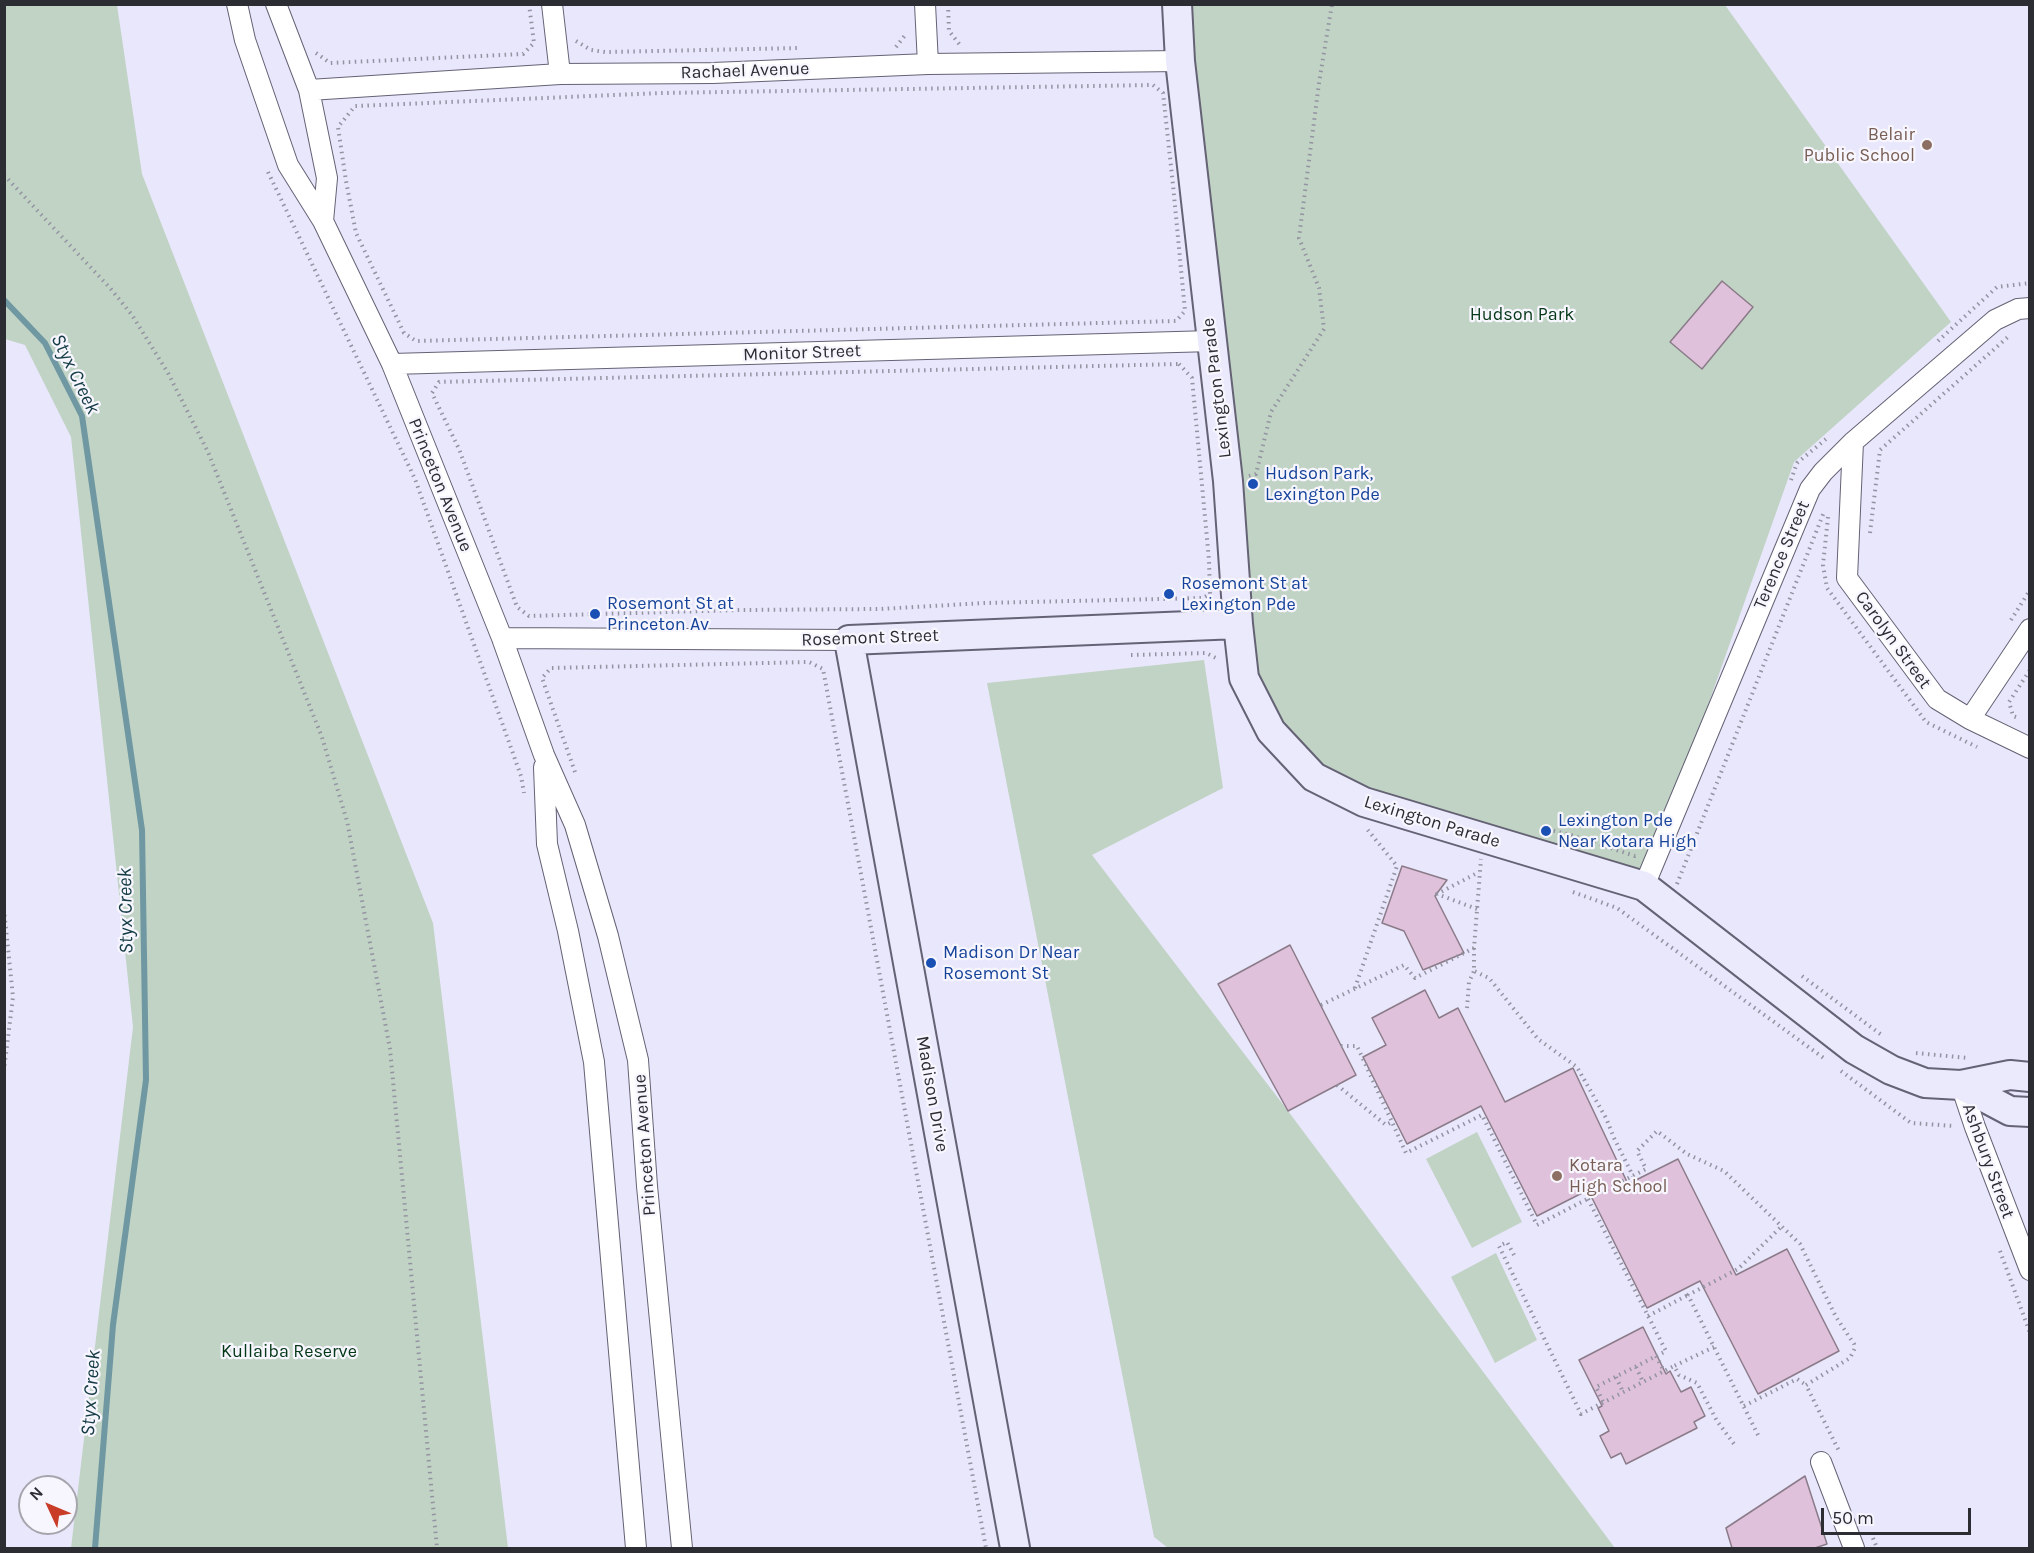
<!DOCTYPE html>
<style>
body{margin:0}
#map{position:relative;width:2034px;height:1553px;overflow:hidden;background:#e9e7fc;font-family:Karla,sans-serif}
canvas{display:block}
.frame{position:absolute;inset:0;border:6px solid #2c2c33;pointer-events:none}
.north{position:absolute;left:18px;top:1475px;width:60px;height:60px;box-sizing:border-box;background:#f7f6fe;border:2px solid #a6a5ad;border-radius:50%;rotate:314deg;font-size:16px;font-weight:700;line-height:24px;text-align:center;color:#2c2c33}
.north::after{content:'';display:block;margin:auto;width:21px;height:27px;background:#c83c28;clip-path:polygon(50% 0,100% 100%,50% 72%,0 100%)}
.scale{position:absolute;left:1821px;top:1508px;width:150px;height:27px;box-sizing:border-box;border:3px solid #2c2c33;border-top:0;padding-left:8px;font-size:18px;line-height:21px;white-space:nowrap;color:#2c2c33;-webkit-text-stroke:4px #f7f6fe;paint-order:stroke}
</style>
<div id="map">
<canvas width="2034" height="1553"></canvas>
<div class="frame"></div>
<div class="north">N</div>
<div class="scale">50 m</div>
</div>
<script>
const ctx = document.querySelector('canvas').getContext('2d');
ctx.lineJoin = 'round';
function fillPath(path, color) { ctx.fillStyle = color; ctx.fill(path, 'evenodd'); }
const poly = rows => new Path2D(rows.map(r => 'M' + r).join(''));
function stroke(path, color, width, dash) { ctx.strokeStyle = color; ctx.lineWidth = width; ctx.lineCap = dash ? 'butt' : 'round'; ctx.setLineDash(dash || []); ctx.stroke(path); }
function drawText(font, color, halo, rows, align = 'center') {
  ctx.font = font + ' Karla,sans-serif'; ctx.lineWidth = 4.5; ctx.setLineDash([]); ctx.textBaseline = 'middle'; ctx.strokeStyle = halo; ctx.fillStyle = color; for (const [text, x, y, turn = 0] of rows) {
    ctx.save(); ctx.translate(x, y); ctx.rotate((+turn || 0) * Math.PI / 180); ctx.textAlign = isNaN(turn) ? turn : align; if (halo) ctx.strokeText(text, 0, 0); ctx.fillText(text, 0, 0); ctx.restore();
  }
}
fillPath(poly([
 [5,4,117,5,142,174,433,923,508,1548,71,1548,133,1027,71,437,25,345,5,339],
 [1180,5,1725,5,1951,322,1794,462,1644,886,1314,777,1244,678],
 [1204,660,1223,788,1092,855,1288,1111,1615,1548,1168,1548,1154,1537,987,683],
 [1477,1132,1522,1222,1472,1248,1426,1159],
 [1496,1253,1537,1340,1495,1363,1451,1277]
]), '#c1d3c4');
stroke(poly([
 [4,300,45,343,82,416,142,830,146,1080,113,1325,95,1548]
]), '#6f98a2', 6);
const building = poly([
 [1722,281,1753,307,1702,369,1670,342,1722,281],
 [1402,866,1447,880,1435,896,1464,953,1423,970,1404,931,1382,923,1402,866],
 [1290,945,1356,1075,1288,1111,1218,984,1290,945],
 [1425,990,1439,1018,1458,1008,1505,1102,1573,1068,1628,1184,1678,1159,1736,1275,1787,1249,1839,1351,1758,1394,1700,1281,1647,1308,1588,1190,1537,1216,1481,1106,1407,1144,1363,1057,1386,1045,1372,1018,1425,990],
 [1643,1327,1666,1374,1670,1371,1681,1392,1691,1387,1705,1416,1694,1422,1697,1428,1626,1464,1621,1453,1611,1458,1600,1436,1609,1431,1598,1408,1602,1406,1579,1360,1643,1327],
 [1805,1476,1827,1544,1815,1548,1732,1548,1726,1528,1805,1476]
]);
fillPath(building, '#dfc1db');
stroke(building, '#8b7b89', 1.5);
const street = poly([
 [237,4,245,40,288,165,323,221,392,364,502,638,544,755,575,825,608,936,638,1060,647,1186,682,1548],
 [276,4,309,90,327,178,323,221],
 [552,4,560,74],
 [925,4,928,64],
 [309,90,560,74,713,73,928,64,1180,61],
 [392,364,1212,341],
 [1853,442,1847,578,1937,699,1970,719,2030,748],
 [502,638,849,640],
 [1970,719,2030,629],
 [544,767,547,844,568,931,594,1062,636,1548],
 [1644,886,1810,489,1823,472,1853,442,1995,320,2018,309,2030,308],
 [1961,1085,1975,1127,2030,1270],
 [1821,1462,1854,1548]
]);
const secondary = poly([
 [1177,4,1180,61,1228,481,1238,624,1244,678,1271,731,1314,777,1364,802,1644,886,1854,1049,1891,1070,1925,1083,1961,1085,2010,1075,2030,1077],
 [1961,1085,2010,1111,2030,1112],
 [1015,1548,849,640,1238,624]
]);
stroke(street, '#646274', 22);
stroke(secondary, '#646274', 32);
stroke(poly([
 [948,4,949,31,960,45],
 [576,41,591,50,605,52,799,48],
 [896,47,906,34],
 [316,53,330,63,523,54,534,43,529,4],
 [1153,85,1163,93,1173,185,1185,311,1176,321,416,341,404,333,356,233,346,181,338,127,355,106,663,93,1153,85],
 [268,172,415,479,521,776,524,793],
 [4,175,110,288,132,315,168,373,208,452,322,737,347,821,390,1049,437,1548],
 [1938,341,1997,287,2030,283],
 [1179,364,1192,378,1209,560,1210,594,1203,598,985,603,880,609,740,610,529,616,517,607,459,449,432,393,439,382,1179,364],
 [1249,476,1256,474,1271,412,1324,329,1319,288,1299,238,1319,83,1332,4],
 [1791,480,1797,463,1826,439],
 [1828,517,1823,565,1827,588,1926,722,1977,747],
 [1870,533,1880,450,2009,336],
 [2011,620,2030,590],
 [1131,655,1206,653,1216,658],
 [2016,717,2013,716,2009,702,2030,670],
 [575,772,542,678,551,668,809,662,823,669,986,1548],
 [1542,828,1571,835,1635,856,1638,855],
 [1677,884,1824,512],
 [1573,892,1617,908,1825,1059],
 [4,909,13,997,4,1070],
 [1477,909,1437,894,1479,872],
 [1474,948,1474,971,1489,978,1538,1039,1577,1067,1606,1118,1614,1138,1633,1176],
 [1802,976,1883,1036],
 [1355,988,1397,866,1367,829],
 [1321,1005,1404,965,1415,978,1474,948,1481,859],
 [1467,1008,1469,982,1474,971],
 [1341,1046,1357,1046,1392,1122],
 [1916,1053,1968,1058],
 [1841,1071,1911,1123,1954,1126],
 [1337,1085,1386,1125,1392,1122,1406,1153,1482,1115,1537,1225,1646,1169,1637,1151,1657,1131,1687,1154,1724,1171,1800,1244,1836,1317,1854,1344,1855,1348,1850,1358,1806,1385,1840,1453],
 [1588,1199,1666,1351,1596,1387,1603,1402],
 [2000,1251,2030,1333],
 [1514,1255,1507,1242,1499,1246,1581,1414,1674,1366],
 [1648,1316,1688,1295],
 [1714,1347,1674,1366,1679,1375,1697,1383,1717,1421,1734,1444],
 [1656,1356,1664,1371],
 [1636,1367,1643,1382],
 [1616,1377,1623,1392],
 [1744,1406,1797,1379,1806,1385],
 [1758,1435,1688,1295,1738,1269,1782,1226],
 [1873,1538,1877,1548]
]), '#9493a2', 4, [1.5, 4.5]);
stroke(street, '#fff', 20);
stroke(secondary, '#eaeafc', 28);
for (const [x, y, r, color] of [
 [1927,145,6,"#8d6e63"],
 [1253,484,6,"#1a4fb4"],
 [1169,594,6,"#1a4fb4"],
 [595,614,6,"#1a4fb4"],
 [1546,831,6,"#1a4fb4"],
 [931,963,6,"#1a4fb4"],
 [1557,1176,6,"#8d6e63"]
]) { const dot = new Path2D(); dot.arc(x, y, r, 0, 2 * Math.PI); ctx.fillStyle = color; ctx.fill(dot); stroke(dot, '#f7f6fe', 2); }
drawText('18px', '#2c2c33', '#f7f6fe', [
 ["Rachael Avenue",745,71,-2],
 ["Monitor Street",802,353,-2],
 ["Lexington Parade",1217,388,-97],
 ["Princeton Avenue",440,485,68],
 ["Terence Street",1782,555,-67],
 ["Rosemont Street",870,638,-2],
 ["Carolyn Street",1893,640,54],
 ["Lexington Parade",1432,822,17],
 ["Madison Drive",932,1094,80],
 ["Princeton Avenue",645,1145,-94],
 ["Ashbury Street",1988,1161,70]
]);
drawText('18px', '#785e54', '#f7f6fe', [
 ["Belair",1915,135],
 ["Public School",1915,156],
 ["Kotara",1569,1166,"left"],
 ["High School",1569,1187,"left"]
], 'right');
drawText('18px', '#043716', '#f7f6fe', [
 ["Hudson Park",1522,315],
 ["Kullaiba Reserve",289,1352]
]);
drawText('18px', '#164399', '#f7f6fe', [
 ["Hudson Park,",1265,474],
 ["Lexington Pde",1265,495],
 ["Rosemont St at",1181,584],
 ["Lexington Pde",1181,605],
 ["Rosemont St at",607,604],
 ["Princeton Av",607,625],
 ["Lexington Pde",1558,821],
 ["Near Kotara High",1558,842],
 ["Madison Dr Near",943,953],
 ["Rosemont St",943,974]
], 'left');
drawText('italic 20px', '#153c45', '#f7f6fe', [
 ["Styx Creek",75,374,64],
 ["Styx Creek",126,911,-91],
 ["Styx Creek",91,1393,-86]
]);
</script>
